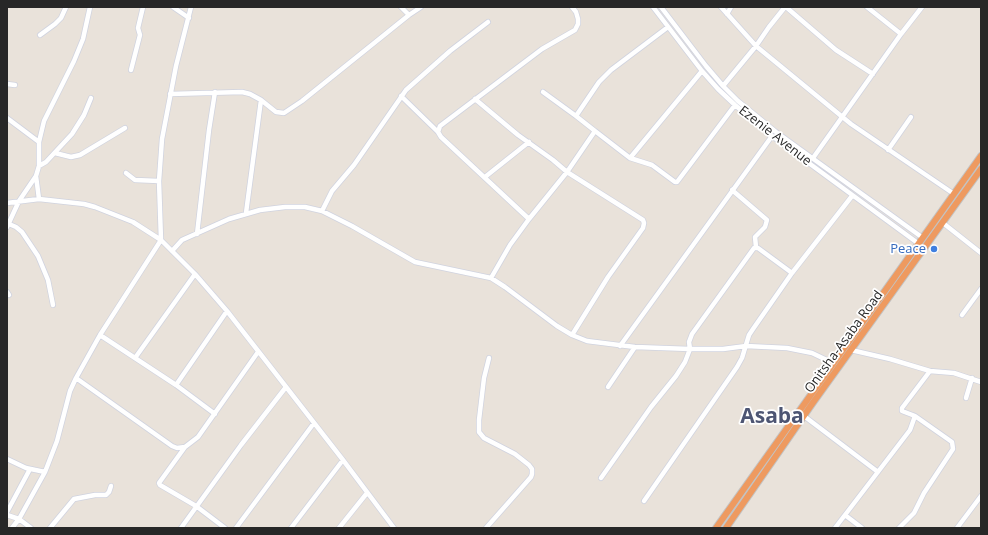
<!DOCTYPE html>
<style>
body{margin:0}
#map{position:relative;width:988px;height:535px;overflow:hidden;background:#e9e2da;font-family:"Open Sans",sans-serif}
canvas{display:block}
.frame{position:absolute;inset:0;border:8px solid #272727;pointer-events:none}
</style>
<div id="map">
<canvas width="988" height="535"></canvas>
<div class="frame"></div>
</div>
<script>
const ctx = document.querySelector('canvas').getContext('2d');
ctx.lineJoin = 'round';
const poly = rows => new Path2D(rows.map(r => 'M' + r).join(''));
function stroke(path, color, width, dash) { ctx.strokeStyle = color; ctx.lineWidth = width; ctx.lineCap = dash ? 'butt' : 'round'; ctx.setLineDash(dash || []); ctx.stroke(path); }
function drawText(font, color, halo, rows, align = 'center') {
  ctx.font = font + ' "Open Sans",sans-serif'; ctx.lineWidth = 3.5; ctx.setLineDash([]); ctx.textBaseline = 'middle'; ctx.strokeStyle = halo; ctx.fillStyle = color; for (const [text, x, y, turn = 0] of rows) {
    ctx.save(); ctx.translate(x, y); ctx.rotate((+turn || 0) * Math.PI / 180); ctx.textAlign = isNaN(turn) ? turn : align; if (halo) ctx.strokeText(text, 0, 0); ctx.fillText(text, 0, 0); ctx.restore();
  }
}
const minor = poly([
 [173,7,189,18],
 [401,7,409,15],
 [653,7,702,71,718,89,735,105,772,136,919,244],
 [661,7,706,66,723,86,738,101,776,132,923,238],
 [721,7,756,46,851,124,954,194],
 [786,7,836,50,873,74],
 [867,7,901,34],
 [727,14,731,7],
 [40,35,55,24,61,18,66,7],
 [131,70,140,35,138,28,143,7],
 [7,84,15,85],
 [723,86,756,46,769,27,785,7],
 [543,92,576,116],
 [170,94,242,92,250,94,261,100,276,112,284,113,302,101,409,15,421,7],
 [401,96,438,132],
 [475,99,518,135,553,160,567,172,643,220,644,223,643,228,608,277,572,335],
 [7,118,39,142],
 [595,131,630,158,652,165,675,182,677,182,735,105],
 [888,150,911,117],
 [55,153,71,157,80,155,125,128],
 [630,158,702,71],
 [813,158,901,34,922,7],
 [39,166,46,162,72,134,84,115,91,98],
 [126,173,135,180,159,181],
 [36,176,39,199],
 [485,177,529,142],
 [732,190,767,220,765,227,755,237,756,247],
 [7,203,39,199,84,204,95,207,133,222,161,240,195,274,227,311,343,460,394,528],
 [322,211,332,191,354,165,406,90,450,51,488,22],
 [246,213,261,100],
 [529,219,441,137,438,132,440,126,542,49,575,30,578,24,578,19,576,12,572,7],
 [943,223,981,253],
 [9,224,16,227,22,232,38,256,48,280,53,305],
 [7,227,19,201,36,176,39,166,39,142,44,121,74,61,83,39,90,7],
 [197,234,209,130,215,92],
 [172,251,182,240,229,219,260,210,285,207,305,207,322,211,352,226,415,262,491,278,505,287,557,326,572,335,587,341,635,347,690,349,723,349,746,346,787,348,812,353,833,363],
 [491,278,510,245,529,219,567,172,595,131,576,116,599,82,611,70,668,27],
 [7,292,9,295],
 [962,315,981,289],
 [100,335,176,385,215,414],
 [620,346,772,136],
 [135,358,195,274],
 [930,371,954,373,981,382],
 [76,378,172,446,177,448,185,447,198,437,258,352],
 [176,385,227,311],
 [608,387,635,347],
 [966,398,972,378],
 [804,416,878,472],
 [185,447,159,483,160,485,196,506,225,528],
 [7,459,26,468,45,472],
 [601,478,651,407,676,376,685,362,690,349,689,342,692,334,754,248,758,248,792,273],
 [644,501,737,367,742,358,749,335,753,329,792,273,852,196],
 [7,512,30,469],
 [7,515,19,519,31,528],
 [845,515,862,528],
 [12,528,19,519,45,472,57,441,70,391,76,378,100,335,161,240,159,181,162,139,176,66,191,7],
 [50,528,74,499,95,495,106,495,109,492,111,486],
 [181,528,241,445,286,387],
 [236,528,314,423],
 [291,528,343,460],
 [339,528,367,493],
 [486,528,531,477,532,474,532,469,529,465,515,454,484,438,479,432,479,420,484,378,489,358],
 [835,528,910,430,915,416,902,411,902,408,930,371,890,359,851,350],
 [899,528,914,513,924,493,953,449,952,442,915,416],
 [957,528,981,496]
]);
const highway = poly([
 [716,528,981,156],
 [726,528,812,404,981,169]
]);
stroke(minor, '#d0d3df', 6);
stroke(highway, '#c3c3c3', 8);
stroke(minor, '#fff', 4.5);
stroke(highway, '#ee9a60', 6);
for (const [x, y, r, color] of [
 [934,249,4,"#3f7fe0"]
]) { const dot = new Path2D(); dot.arc(x, y, r, 0, 2 * Math.PI); ctx.fillStyle = color; ctx.fill(dot); stroke(dot, '#fff', 1.5); }
drawText('13px', '#272727', '#fff', [
 ["Ezenie Avenue",775,136,38],
 ["Onitsha-Asaba Road",844,342,-54]
]);
drawText('13px', '#366cbe', '#fff', [
 ["Peace",926,249]
], 'right');
drawText('bold 21px', '#4d5573', '#fff', [
 ["Asaba",772,417]
]);
</script>
